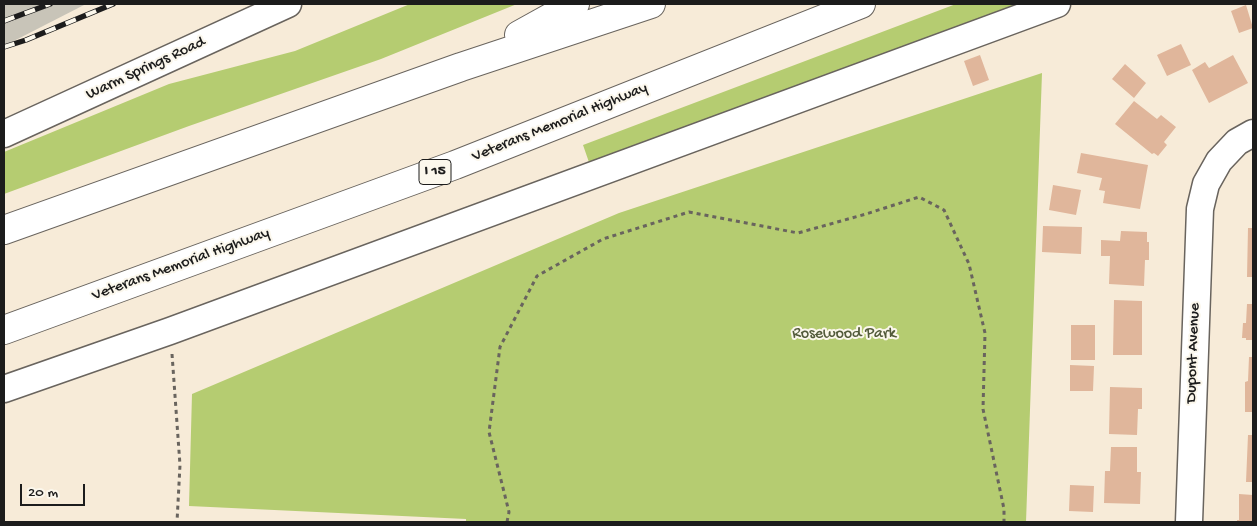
<!DOCTYPE html>
<style>
body{margin:0}
#map{position:relative;width:1257px;height:526px;overflow:hidden;background:#f7ebd8;font-family:"Gochi Hand",sans-serif}
canvas{display:block}
.frame{position:absolute;inset:0;border:5px solid #1c1c1c;pointer-events:none}
.scale{position:absolute;left:20px;top:484px;width:65px;height:22px;box-sizing:border-box;border:2px solid #1c1c1c;border-top:0;padding-left:6px;font-size:15px;line-height:18px;white-space:nowrap;color:#1c1c1c;-webkit-text-stroke:4px #fbf7ec;paint-order:stroke}
</style>
<div id="map">
<canvas width="1257" height="526"></canvas>
<div class="frame"></div>
<div class="scale">20 m</div>
</div>
<script>
const ctx = document.querySelector('canvas').getContext('2d');
ctx.lineJoin = 'round';
function fillPath(path, color) { ctx.fillStyle = color; ctx.fill(path, 'evenodd'); }
const poly = rows => new Path2D(rows.map(r => 'M' + r).join(''));
function stroke(path, color, width, dash) { ctx.strokeStyle = color; ctx.lineWidth = width; ctx.lineCap = dash ? 'butt' : 'round'; ctx.setLineDash(dash || []); ctx.stroke(path); }
function drawText(font, color, halo, rows, align = 'center') {
  ctx.font = font + ' "Gochi Hand",sans-serif'; ctx.lineWidth = 4; ctx.setLineDash([]); ctx.textBaseline = 'middle'; ctx.strokeStyle = halo; ctx.fillStyle = color; for (const [text, x, y, turn = 0] of rows) {
    ctx.save(); ctx.translate(x, y); ctx.rotate((+turn || 0) * Math.PI / 180); ctx.textAlign = isNaN(turn) ? turn : align; if (halo) ctx.strokeText(text, 0, 0); ctx.fillText(text, 0, 0); ctx.restore();
  }
}
fillPath(poly([
 [4,4,86,4,4,46]
]), '#c8c4b8');
fillPath(poly([
 [410,4,517,4,381,59,189,126,4,194,4,152,169,84,295,51],
 [956,4,1025,4,591,168,583,145],
 [1042,73,1026,522,466,522,466,519,189,506,192,394,619,213]
]), '#b5cc71');
fillPath(poly([
 [1246,5,1253,28,1239,33,1231,11],
 [1181,44,1191,65,1167,76,1157,55],
 [980,55,989,80,973,86,964,61],
 [1233,55,1248,83,1209,103,1192,70,1205,62,1209,68],
 [1125,64,1146,83,1134,98,1112,79],
 [1134,101,1157,119,1161,115,1176,127,1164,142,1167,145,1158,156,1154,153,1152,154,1115,124],
 [1081,153,1148,165,1140,209,1103,203,1105,191,1099,190,1102,178,1077,173],
 [1053,185,1081,190,1076,215,1049,210],
 [1043,226,1082,227,1081,254,1042,252],
 [1248,228,1253,228,1253,277,1247,277],
 [1121,231,1147,232,1147,242,1149,242,1149,260,1145,260,1144,286,1109,284,1110,256,1101,256,1101,240,1120,241],
 [1114,300,1142,301,1142,355,1113,355],
 [1247,304,1253,304,1253,340,1246,340,1246,338,1242,338,1243,323,1246,323],
 [1071,325,1095,325,1095,360,1071,360],
 [1249,357,1253,357,1253,412,1245,412,1245,382,1248,381],
 [1070,365,1094,366,1093,391,1070,391],
 [1110,387,1142,388,1142,409,1138,409,1137,435,1109,434],
 [1248,435,1253,435,1253,482,1246,482],
 [1111,447,1137,447,1137,472,1141,472,1140,504,1104,503,1105,471,1110,471],
 [1070,485,1094,486,1093,512,1069,511],
 [1239,494,1253,495,1253,522,1237,522,1237,520,1239,520]
]), '#e0b69b');
const minor = poly([
 [4,134,288,4],
 [4,389,170,331,1057,4],
 [1189,522,1200,209,1206,184,1219,161,1237,142,1253,133]
]);
const highway = poly([
 [519,35,575,4],
 [4,230,461,67,651,4],
 [4,330,455,165,861,4]
]);
stroke(minor, '#69645e', 29);
stroke(highway, '#69645e', 30);
stroke(poly([
 [172,354,180,465,177,522],
 [507,522,509,512,489,432,500,347,537,276,603,239,689,212,798,233,866,214,919,197,944,210,969,264,985,333,983,409,1004,509,1004,522]
]), '#69645e', 3, [4, 4]);
stroke(minor, '#fff', 26);
stroke(highway, '#fff', 28);
const rail = poly([
 [4,21,50,4],
 [4,47,26,40,113,4]
]);
stroke(rail, '#1c1c1c', 5.5);
stroke(rail, '#fbf7ec', 4, [11]);
for (const [x, y, w] of [
 [435,172,32]
]) { const box = new Path2D(); box.roundRect(x - w / 2, y - 12.5, w, 25, 4); ctx.fillStyle = '#fbf7ec'; ctx.fill(box); stroke(box, '#1c1c1c', 1); }
drawText('bold 15px', '#1c1c1c', null, [
 ["I 15",435,172]
]);
drawText('16px', '#1c1c1c', '#fbf7ec', [
 ["Warm Springs Road",146,69,-25],
 ["Veterans Memorial Highway",560,123,-22],
 ["Veterans Memorial Highway",181,265,-20],
 ["Dupont Avenue",1194,353,-88]
]);
drawText('16px', '#525a3a', '#fbf7ec', [
 ["Rosewood Park",844,335]
]);
</script>
